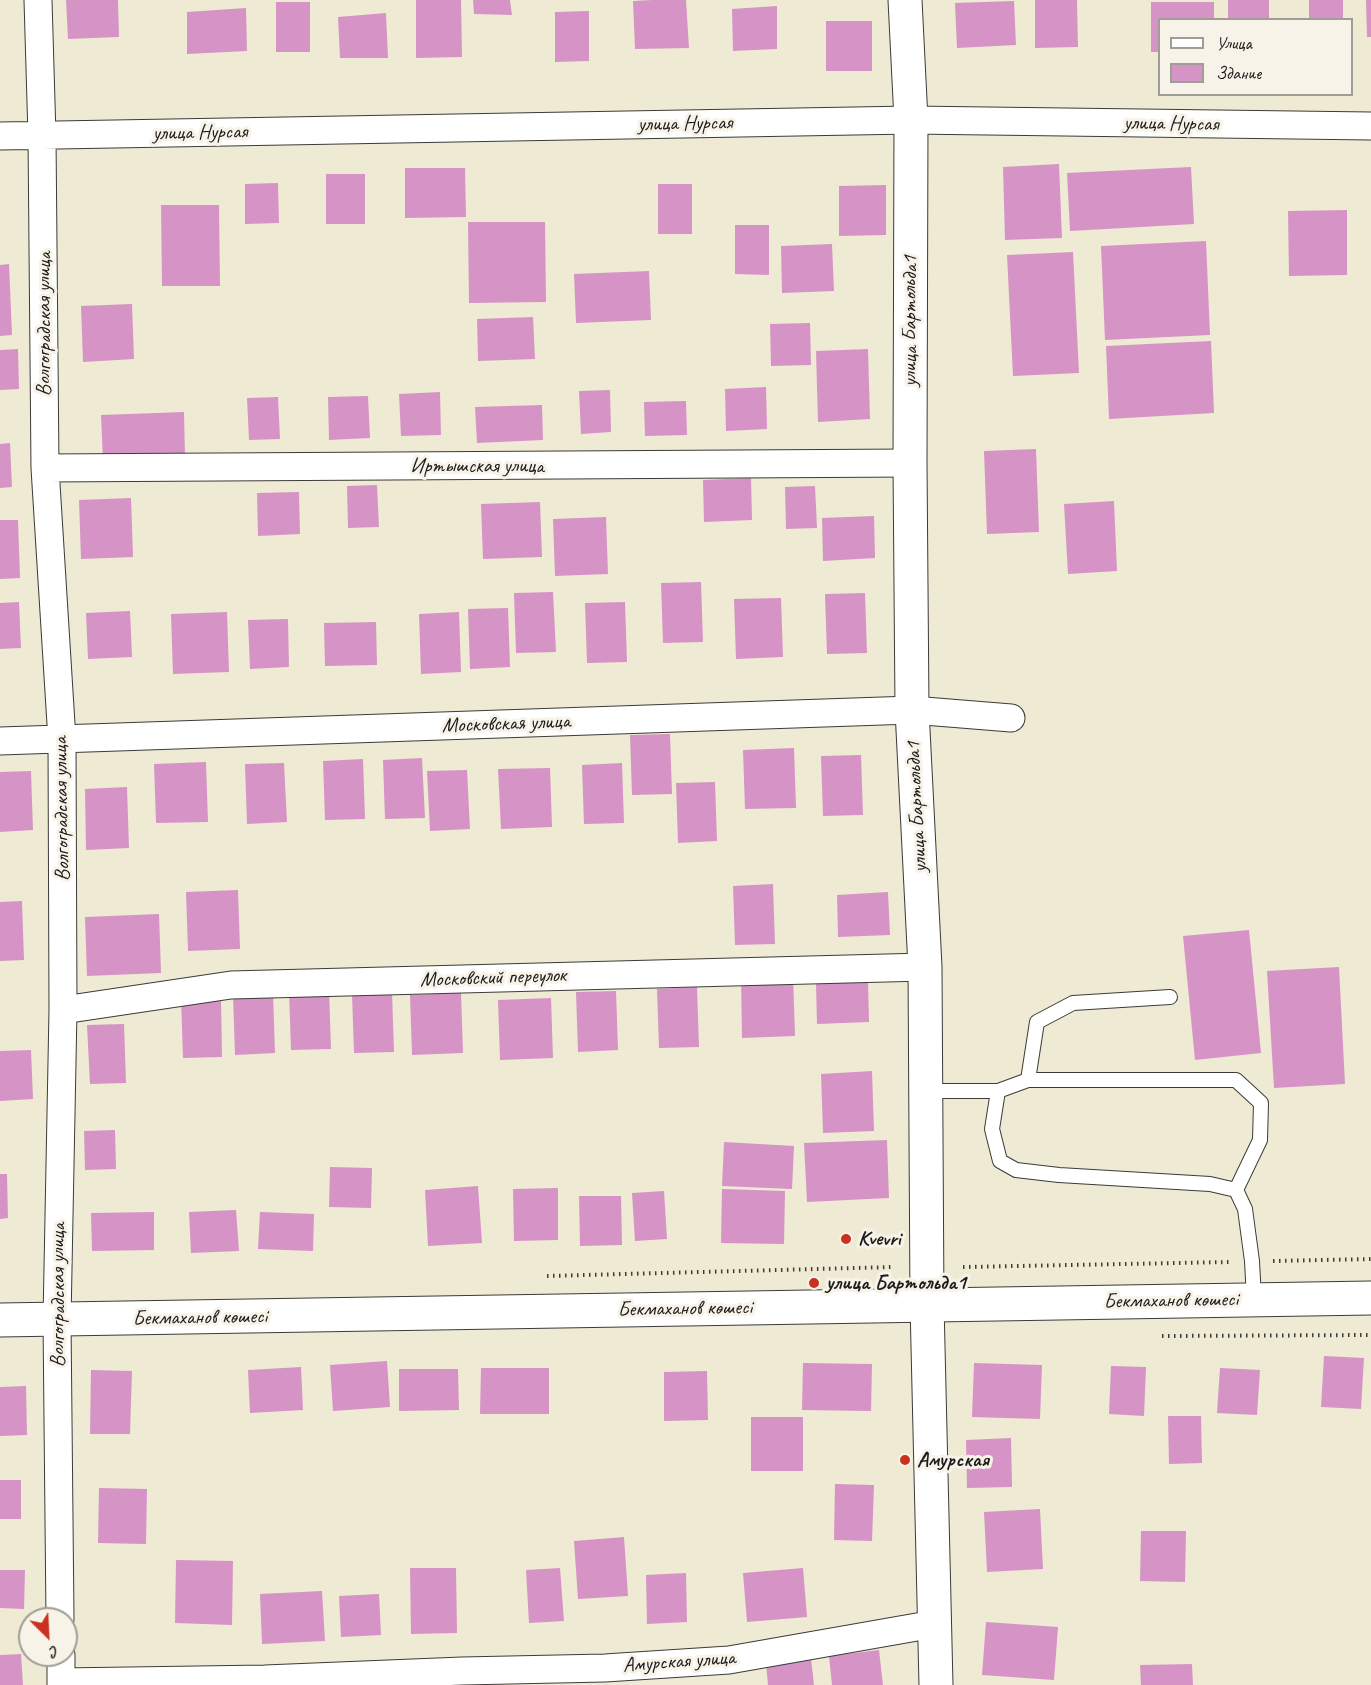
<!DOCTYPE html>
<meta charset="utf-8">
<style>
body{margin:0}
#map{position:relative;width:1371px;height:1685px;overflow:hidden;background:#efead4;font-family:Caveat,sans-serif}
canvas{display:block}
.legend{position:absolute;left:1158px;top:18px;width:195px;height:78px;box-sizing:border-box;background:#f7f3e8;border:2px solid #9f9d96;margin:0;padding:8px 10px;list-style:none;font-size:18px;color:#1c1c1c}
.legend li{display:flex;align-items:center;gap:12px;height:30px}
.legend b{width:30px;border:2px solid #9f9d96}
.north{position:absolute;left:18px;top:1607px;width:60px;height:60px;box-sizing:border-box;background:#f7f3e8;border:2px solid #9f9d96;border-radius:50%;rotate:156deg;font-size:16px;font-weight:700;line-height:24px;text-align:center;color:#1c1c1c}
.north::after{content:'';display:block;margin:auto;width:21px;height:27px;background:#c8321e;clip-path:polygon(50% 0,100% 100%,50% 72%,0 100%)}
</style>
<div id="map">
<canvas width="1371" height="1685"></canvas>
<ul class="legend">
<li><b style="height:8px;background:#fff"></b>Улица</li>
<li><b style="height:16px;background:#d594c5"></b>Здание</li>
</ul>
<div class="north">С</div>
</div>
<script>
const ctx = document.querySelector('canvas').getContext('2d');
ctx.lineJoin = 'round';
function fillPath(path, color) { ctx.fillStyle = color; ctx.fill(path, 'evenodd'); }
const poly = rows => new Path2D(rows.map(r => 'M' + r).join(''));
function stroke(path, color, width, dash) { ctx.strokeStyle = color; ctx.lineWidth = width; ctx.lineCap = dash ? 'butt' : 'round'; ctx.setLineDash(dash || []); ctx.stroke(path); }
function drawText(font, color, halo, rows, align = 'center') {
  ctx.font = font + ' Caveat,sans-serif'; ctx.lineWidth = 6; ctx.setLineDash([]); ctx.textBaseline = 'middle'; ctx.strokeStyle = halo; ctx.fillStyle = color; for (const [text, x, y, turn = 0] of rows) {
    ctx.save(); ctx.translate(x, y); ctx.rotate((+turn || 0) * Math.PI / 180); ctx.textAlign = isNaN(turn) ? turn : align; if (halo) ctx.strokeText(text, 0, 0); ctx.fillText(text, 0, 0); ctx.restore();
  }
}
fillPath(poly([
 [66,0,118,0,119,37,68,39],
 [416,0,461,0,462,57,416,58],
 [473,0,510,0,512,15,474,14],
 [652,0,686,0,689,48,635,49,633,1],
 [1035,0,1077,0,1078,47,1035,48],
 [1228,0,1269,0,1269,20,1228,20],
 [1309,0,1343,0,1343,20,1309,20],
 [1366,0,1371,0,1371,37,1367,37],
 [1014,1,1016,45,957,48,955,3],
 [276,2,310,2,310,52,276,52],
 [1151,2,1214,2,1214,20,1160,20,1160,52,1151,52],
 [777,6,777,49,733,51,732,9],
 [246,8,247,51,187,54,187,12],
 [589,11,589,61,555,62,555,12],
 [386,13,388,58,340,58,338,17],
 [826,21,872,21,872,71,826,71],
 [1059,164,1062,238,1005,240,1003,167],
 [1191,167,1194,224,1070,231,1067,173],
 [405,168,465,168,466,217,405,218],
 [326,174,365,174,365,224,326,224],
 [278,183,279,223,245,224,245,184],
 [658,184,692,184,692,234,658,234],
 [886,185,886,235,839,236,839,186],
 [161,205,219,205,220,286,162,286],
 [1347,210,1347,275,1289,276,1288,211],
 [468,222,545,222,546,302,469,303],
 [735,225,769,225,769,275,735,274],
 [1206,241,1210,335,1105,340,1101,246],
 [832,244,834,291,782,293,781,246],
 [1073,252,1079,373,1013,376,1007,255],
 [9,264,12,335,0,336,0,265],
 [649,271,651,320,576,323,574,274],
 [132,304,134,359,83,362,81,306],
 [533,317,535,359,478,361,477,319],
 [810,323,811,365,771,366,770,324],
 [1211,341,1214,413,1109,419,1106,346],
 [18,349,19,389,0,390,0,350],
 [868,349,870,419,818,422,816,351],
 [766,387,767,429,726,431,725,389],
 [610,390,611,432,581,434,579,391],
 [440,392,441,435,401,436,399,394],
 [368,396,370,438,329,440,328,397],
 [278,397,280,439,249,440,247,398],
 [686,401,687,435,645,436,644,402],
 [542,405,543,440,477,443,475,407],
 [184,412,185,458,103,461,101,415],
 [10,443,12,487,0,488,0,444],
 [1036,449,1039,532,987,534,984,451],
 [751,478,752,520,704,522,703,480],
 [377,485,379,527,348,528,347,486],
 [815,486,817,528,786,529,785,487],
 [299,492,300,534,258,536,257,493],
 [131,498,133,557,81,559,79,500],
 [1114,501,1117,571,1068,574,1064,504],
 [540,502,542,557,483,559,481,504],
 [874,516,875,558,823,561,822,518],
 [606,517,608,574,555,576,553,519],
 [0,520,18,520,20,578,0,579],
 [701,582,703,642,663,643,661,583],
 [553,592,556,652,516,653,514,593],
 [865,593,867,653,827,654,825,594],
 [781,598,783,657,736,659,734,599],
 [19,602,21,648,0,649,0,603],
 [625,602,627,662,587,663,585,603],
 [508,608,510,667,470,669,468,609],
 [130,611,132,657,88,659,86,613],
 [227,612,229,672,173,674,171,614],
 [459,612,461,672,421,674,419,614],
 [288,619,289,667,250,669,248,620],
 [376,622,377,665,325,666,324,623],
 [670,734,672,794,632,795,630,735],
 [794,748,796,808,745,809,743,750],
 [861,755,863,815,823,816,821,756],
 [422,758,425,818,385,819,383,760],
 [363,759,365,819,325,820,323,761],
 [206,762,208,822,156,823,154,764],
 [284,763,287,822,247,824,245,764],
 [622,763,624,823,584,824,582,765],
 [550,768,552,827,501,829,498,769],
 [467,770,470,829,430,831,427,771],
 [31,771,33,830,0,832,0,772],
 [715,782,717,841,678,843,676,783],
 [127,787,129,848,86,850,85,789],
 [773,884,775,944,735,945,733,886],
 [238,890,240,949,188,951,186,892],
 [888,892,890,935,838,937,837,895],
 [22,901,24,960,0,961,0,902],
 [159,914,161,973,87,976,85,917],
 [1249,930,1261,1053,1195,1060,1183,936],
 [1339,967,1345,1084,1274,1088,1267,971],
 [793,976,795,1036,742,1038,741,978],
 [868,981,869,1022,817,1024,816,984],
 [697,987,699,1047,659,1048,657,989],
 [329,989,331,1049,291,1050,289,991],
 [616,991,618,1050,578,1052,576,992],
 [392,992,394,1052,354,1053,352,994],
 [273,993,275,1053,235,1055,233,995],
 [461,993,463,1053,412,1055,410,995],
 [221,997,222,1057,183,1058,181,999],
 [551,998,553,1058,500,1060,498,1000],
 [124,1024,126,1083,90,1084,87,1025],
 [31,1050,33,1099,0,1101,0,1051],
 [872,1071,874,1131,823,1133,821,1074],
 [115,1130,116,1169,85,1170,84,1131],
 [887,1140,889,1198,807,1202,804,1143],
 [724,1142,794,1146,792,1189,722,1186],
 [330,1167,372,1168,371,1208,329,1207],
 [0,1174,7,1174,8,1218,0,1219],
 [478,1186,482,1243,428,1246,425,1190],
 [558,1188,558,1240,514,1241,513,1189],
 [722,1189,785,1191,784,1244,721,1243],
 [664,1191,667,1239,635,1241,632,1193],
 [579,1196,621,1196,622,1245,580,1246],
 [236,1210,239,1251,191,1253,189,1212],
 [154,1212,154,1250,92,1251,91,1213],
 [260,1212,314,1214,313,1251,258,1249],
 [1324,1356,1364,1358,1361,1409,1321,1407],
 [387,1361,390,1407,333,1411,330,1365],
 [803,1363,872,1364,871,1411,802,1410],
 [974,1363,1042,1365,1040,1419,972,1417],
 [1111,1366,1146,1367,1144,1416,1109,1414],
 [301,1367,303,1410,250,1413,248,1370],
 [481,1368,549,1368,549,1414,480,1414],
 [1220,1368,1260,1370,1257,1415,1217,1413],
 [399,1369,458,1369,459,1410,399,1411],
 [91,1370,132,1371,130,1434,90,1434],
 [707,1371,708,1420,664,1421,664,1372],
 [26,1386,27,1435,0,1436,0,1387],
 [1168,1416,1201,1416,1202,1463,1169,1464],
 [751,1417,803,1417,803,1471,751,1471],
 [1011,1438,1012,1487,967,1488,966,1440],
 [0,1480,21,1480,21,1519,0,1519],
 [835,1484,874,1485,872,1541,834,1540],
 [99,1488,147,1489,146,1544,98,1543],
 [1040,1509,1043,1569,987,1572,984,1512],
 [1141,1531,1186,1531,1185,1582,1140,1581],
 [624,1537,628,1596,578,1599,574,1541],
 [176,1560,233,1561,232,1625,175,1623],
 [410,1568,456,1568,457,1633,411,1634],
 [560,1568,564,1621,529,1623,526,1570],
 [803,1568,807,1617,747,1622,743,1573],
 [0,1570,25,1570,24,1609,0,1608],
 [686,1573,687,1622,647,1624,646,1575],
 [322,1591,325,1641,262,1644,260,1594],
 [379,1594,381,1635,341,1637,339,1596],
 [986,1622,1058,1627,1054,1680,982,1675],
 [879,1650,883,1685,832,1685,829,1656],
 [21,1654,23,1685,0,1685,0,1655],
 [811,1658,814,1685,768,1685,766,1663],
 [1192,1664,1193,1685,1141,1685,1140,1665]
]), '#d594c5');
const service = poly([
 [1028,1080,1236,1080,1261,1103,1260,1140,1236,1190,1210,1184,1059,1175,1016,1170,1000,1161,992,1129,998,1091,1028,1080],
 [1028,1080,1037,1022,1073,1003,1170,997],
 [926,1091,998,1091],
 [1236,1190,1245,1209,1252,1261,1254,1299]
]);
const minor = poly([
 [38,0,42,136,45,468,62,740,63,1010,57,1320,60,1619],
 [0,136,911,120,1371,126],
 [45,468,910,463],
 [0,741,912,710,1011,718],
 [63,1010,231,985,925,967],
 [61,1655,61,1685],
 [61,1682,265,1679,462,1671,605,1668,729,1660,934,1624]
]);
const tertiary = poly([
 [905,0,911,120,910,463,912,710,925,967,927,1304,936,1685]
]);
const primary = poly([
 [0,1320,1371,1298]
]);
stroke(service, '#3c3b38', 16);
stroke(minor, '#3c3b38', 29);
stroke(tertiary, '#3c3b38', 35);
stroke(primary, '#3c3b38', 35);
stroke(poly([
 [1273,1261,1371,1259],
 [963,1267,1230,1262],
 [547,1276,893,1267],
 [1162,1336,1371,1335]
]), '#3c3b38', 4, [1.5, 4.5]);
stroke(service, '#fff', 14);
stroke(minor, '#fff', 27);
stroke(tertiary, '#fff', 33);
stroke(primary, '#fff', 33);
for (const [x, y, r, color] of [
 [846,1239,6,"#c8321e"],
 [814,1283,6,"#c8321e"],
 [905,1460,6,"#c8321e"]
]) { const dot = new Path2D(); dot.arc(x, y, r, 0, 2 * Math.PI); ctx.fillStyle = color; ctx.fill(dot); stroke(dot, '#f7f3e8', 2); }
drawText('21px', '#1c1c1c', '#f7f3e8', [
 ["улица Нурсая",685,124,-1],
 ["улица Нурсая",1171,124,1],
 ["улица Нурсая",200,133,-1],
 ["улица Бартольда1",910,321,-90],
 ["Волгоградская улица",44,324,-90],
 ["Иртышская улица",477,466],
 ["Московская улица",506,724,-2],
 ["улица Бартольда1",917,807,-93],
 ["Волгоградская улица",62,809,-91],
 ["Московский переулок",493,978,-2],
 ["Волгоградская улица",58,1295,-90],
 ["Бекмаханов көшесі",1171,1301,-1],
 ["Бекмаханов көшесі",685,1309,-1],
 ["Бекмаханов көшесі",200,1318,-1],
 ["Амурская улица",679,1662,-4]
]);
drawText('bold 21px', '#1c1c1c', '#f7f3e8', [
 ["Kvevri",858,1239],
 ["улица Бартольда1",826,1283],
 ["Амурская",917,1460]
], 'left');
</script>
